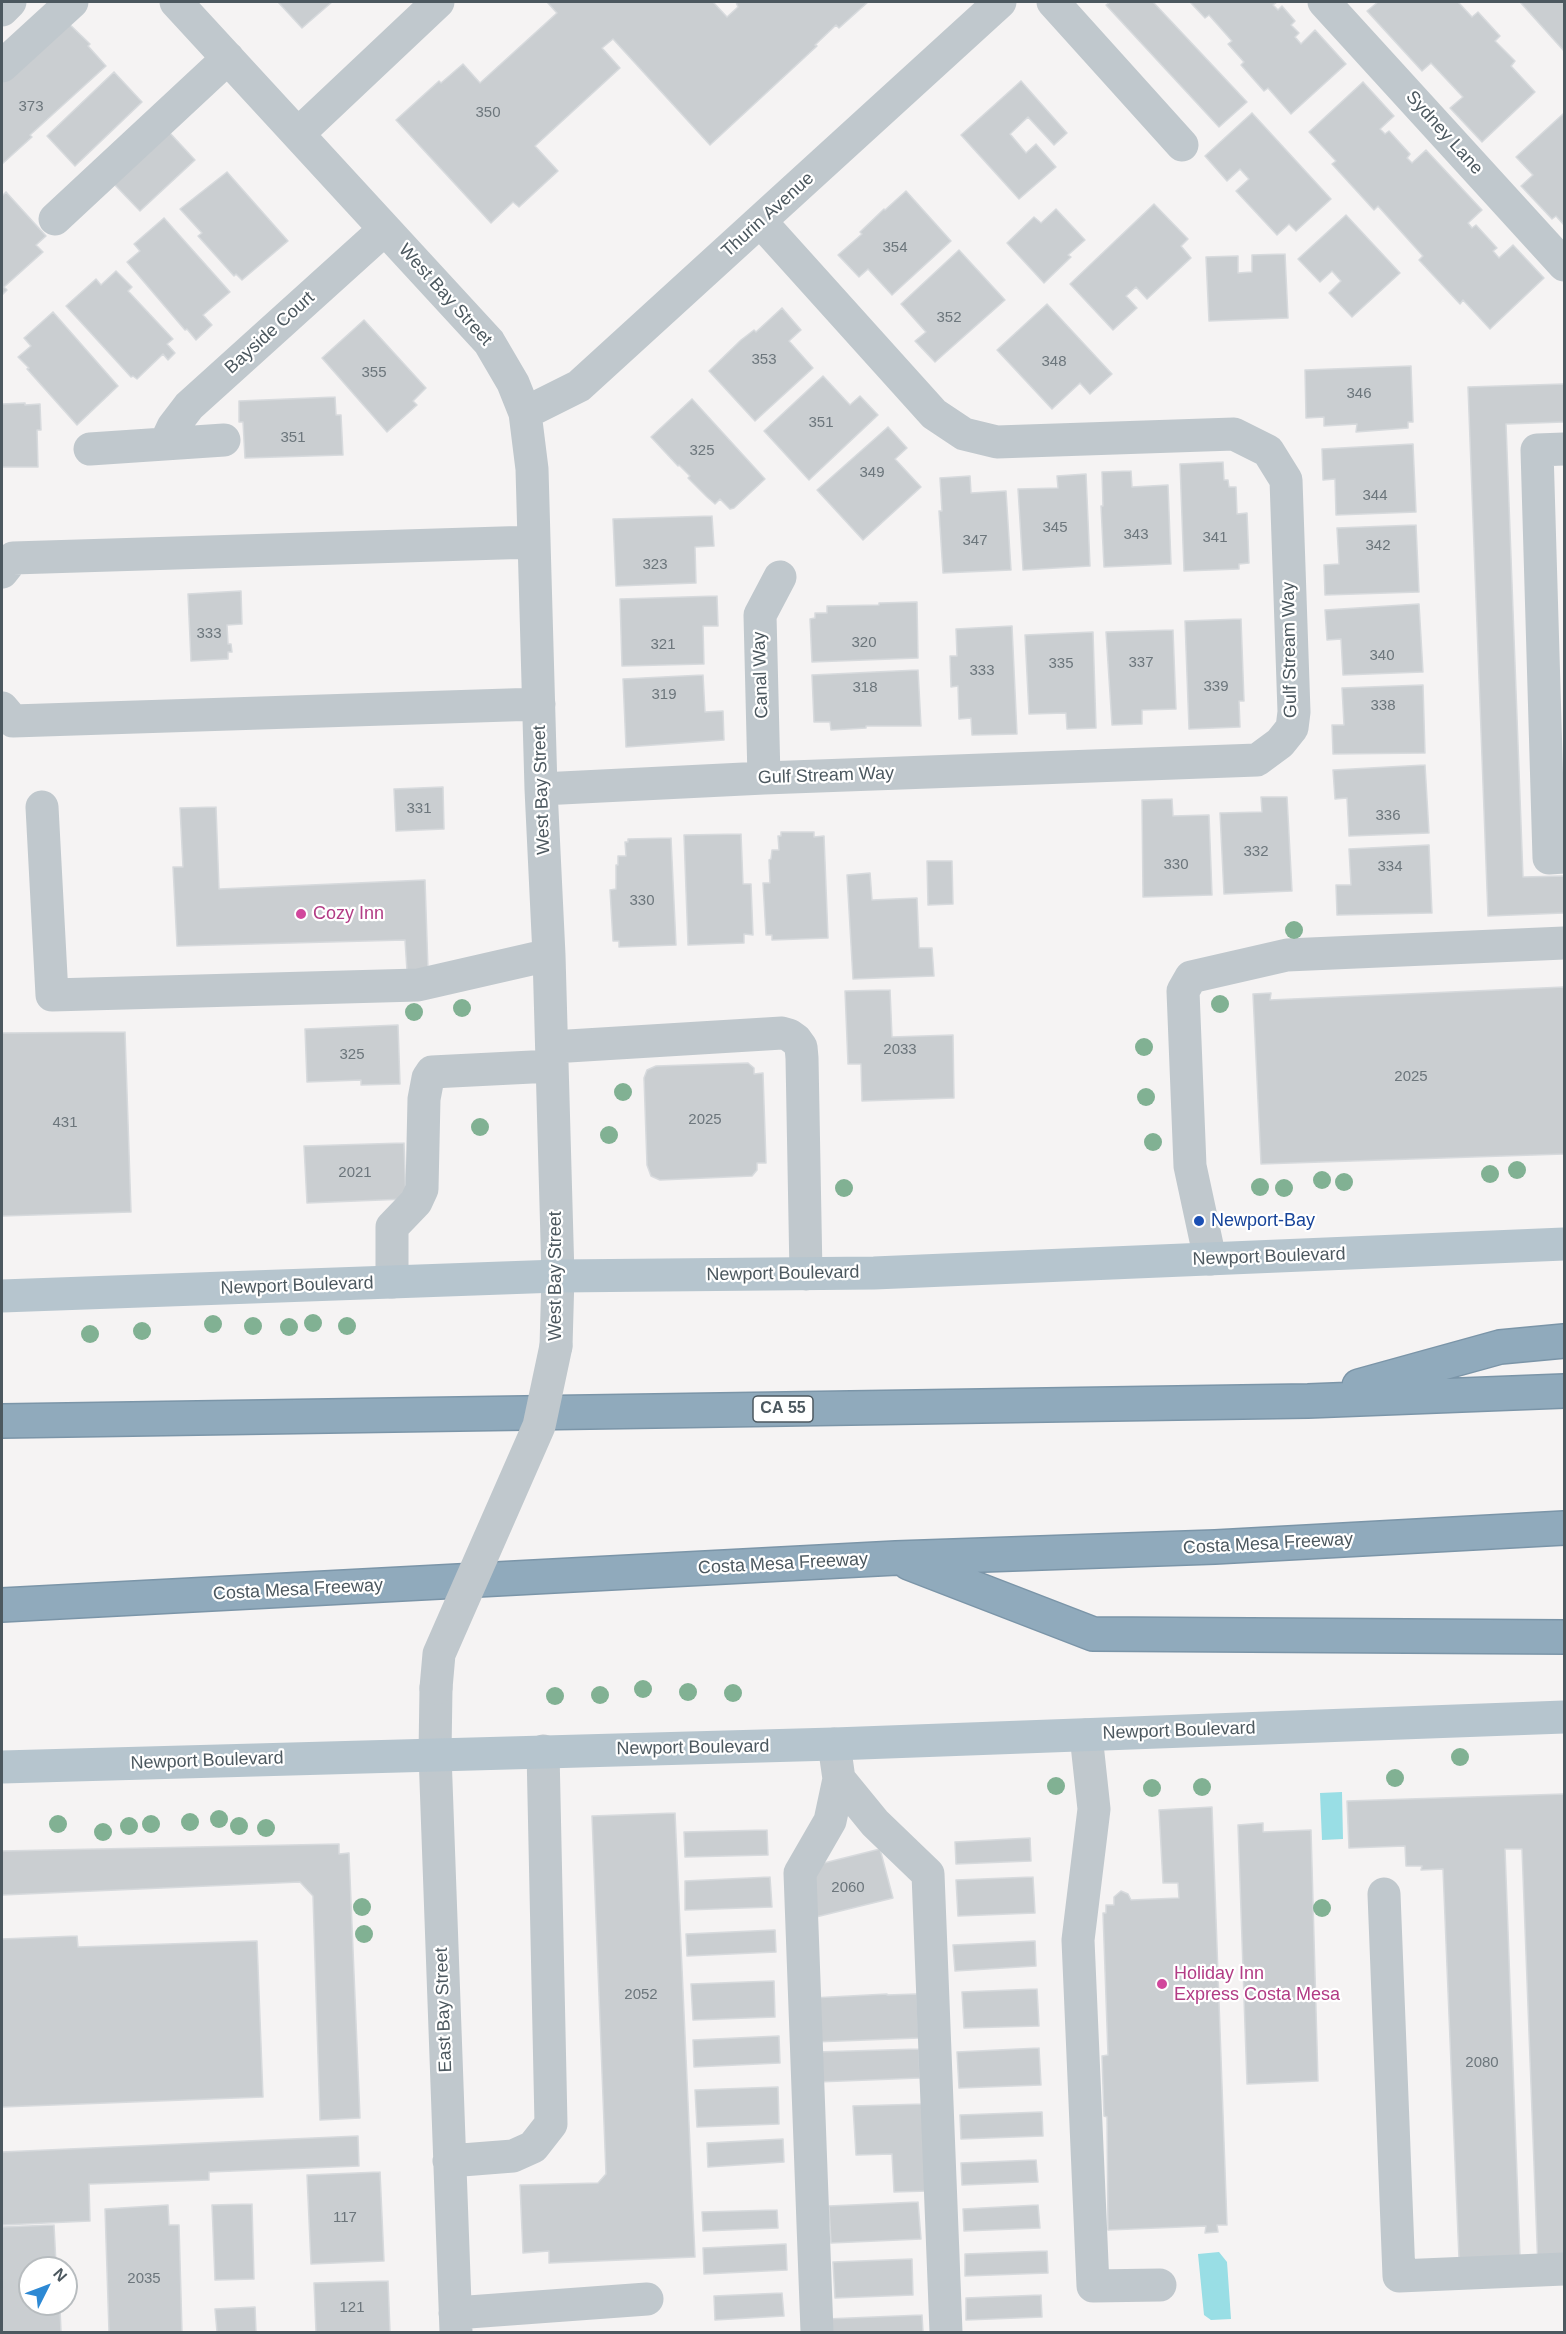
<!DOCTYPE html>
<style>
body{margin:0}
#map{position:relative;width:1566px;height:2334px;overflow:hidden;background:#f5f3f3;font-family:Arial,sans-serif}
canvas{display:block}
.frame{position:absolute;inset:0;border:3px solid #4c585f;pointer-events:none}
.north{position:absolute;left:18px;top:2256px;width:60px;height:60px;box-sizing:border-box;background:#fff;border:2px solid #b7bcbf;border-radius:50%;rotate:48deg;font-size:16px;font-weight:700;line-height:24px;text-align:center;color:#4c585f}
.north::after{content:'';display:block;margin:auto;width:21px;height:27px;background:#2d89d4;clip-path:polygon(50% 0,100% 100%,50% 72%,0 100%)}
</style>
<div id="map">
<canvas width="1566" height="2334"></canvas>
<div class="frame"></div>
<div class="north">N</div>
</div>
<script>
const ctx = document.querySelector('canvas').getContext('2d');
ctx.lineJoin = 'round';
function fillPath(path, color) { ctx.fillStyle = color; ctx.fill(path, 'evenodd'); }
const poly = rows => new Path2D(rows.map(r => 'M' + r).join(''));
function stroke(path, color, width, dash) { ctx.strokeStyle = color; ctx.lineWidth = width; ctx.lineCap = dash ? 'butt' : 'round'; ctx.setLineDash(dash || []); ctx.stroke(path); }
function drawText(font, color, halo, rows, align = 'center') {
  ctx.font = font + ' Arial,sans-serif'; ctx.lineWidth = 4.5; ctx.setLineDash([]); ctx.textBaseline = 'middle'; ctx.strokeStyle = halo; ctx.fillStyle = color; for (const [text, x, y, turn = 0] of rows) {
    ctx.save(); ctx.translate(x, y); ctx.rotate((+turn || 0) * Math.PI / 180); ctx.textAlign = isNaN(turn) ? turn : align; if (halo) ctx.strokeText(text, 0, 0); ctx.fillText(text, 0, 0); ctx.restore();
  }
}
fillPath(poly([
 [1342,1792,1343,1839,1322,1840,1320,1793],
 [1219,2252,1227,2262,1231,2319,1211,2320,1204,2315,1198,2254]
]), '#99dee5');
const building = poly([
 [278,2,332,2,302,28,278,2],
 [547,2,713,2,727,17,738,7,736,2,868,2,839,28,836,25,815,45,817,46,710,145,613,39,602,48,620,68,535,146,558,171,519,207,513,202,491,223,396,120,439,81,441,83,463,64,480,83,557,13,547,2],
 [1110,2,1153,2,1247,102,1219,127,1106,5,1110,2],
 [1190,2,1277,2,1273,5,1278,10,1282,6,1295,21,1291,25,1299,33,1295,37,1301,44,1315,30,1346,64,1291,114,1268,88,1264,91,1241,65,1244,62,1228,44,1232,41,1209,15,1205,18,1190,2],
 [1378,2,1458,2,1472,17,1478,12,1500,36,1495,41,1515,61,1511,66,1535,92,1482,142,1450,108,1463,97,1431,63,1422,71,1367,11,1378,2],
 [1520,2,1564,2,1564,51,1520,2],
 [64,19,90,44,88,46,106,66,30,135,32,137,2,164,2,79,64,19],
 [114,72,142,102,75,166,47,136,114,72],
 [1021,81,1067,133,1054,145,1028,117,1010,134,1026,153,1036,144,1056,167,1019,199,961,135,1021,81],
 [1363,82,1394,116,1380,129,1385,134,1389,131,1410,154,1407,158,1412,163,1426,150,1482,210,1468,223,1472,228,1476,225,1497,248,1493,251,1499,258,1513,245,1544,278,1490,329,1463,300,1460,304,1419,260,1423,256,1378,206,1374,210,1332,164,1336,161,1309,132,1363,82],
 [1252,113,1331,199,1296,231,1289,224,1277,235,1236,191,1249,179,1240,169,1227,181,1205,156,1252,113],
 [1563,114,1564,116,1564,225,1556,216,1552,219,1521,186,1533,175,1516,157,1563,114],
 [168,131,195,160,140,211,112,182,168,131],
 [227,172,288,241,242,280,236,274,234,276,198,236,202,233,180,209,227,172],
 [906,191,951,241,892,295,868,269,859,277,838,255,862,234,860,232,884,209,885,210,906,191],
 [6,192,46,236,36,245,43,252,4,287,7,290,2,295,2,196,6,192],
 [1154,204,1188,239,1181,246,1191,258,1147,299,1136,287,1126,296,1137,308,1113,330,1070,284,1154,204],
 [1056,209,1085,240,1068,255,1071,257,1044,283,1007,243,1034,217,1041,223,1056,209],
 [1346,215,1400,273,1352,317,1329,293,1341,281,1332,271,1320,282,1298,259,1346,215],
 [164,218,230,292,203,315,212,325,196,340,187,329,185,330,127,262,140,251,134,244,164,218],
 [959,250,1005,300,935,362,915,341,926,332,901,304,959,250],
 [1285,254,1288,318,1209,321,1206,257,1238,256,1238,273,1252,272,1252,255,1285,254],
 [116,271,132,287,128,291,173,339,167,344,175,353,168,360,163,354,137,379,133,376,131,377,66,306,96,279,101,285,116,271],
 [1047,304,1112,374,1090,394,1080,383,1052,409,997,350,1047,304],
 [782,308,801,330,789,341,813,368,755,421,709,371,741,340,754,330,756,332,782,308],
 [53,312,118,386,77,425,27,369,29,368,18,357,31,346,24,338,53,312],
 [364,320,426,388,413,401,417,405,387,432,322,358,364,320],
 [1411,366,1413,422,1408,422,1408,428,1356,432,1357,424,1324,426,1324,417,1306,418,1305,370,1411,366],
 [823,376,850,405,860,396,878,415,809,480,764,431,823,376],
 [1564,384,1564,422,1506,424,1523,877,1564,876,1564,913,1488,916,1468,387,1564,384],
 [335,397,336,415,341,415,343,455,245,458,243,422,239,422,239,401,335,397],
 [692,399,765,479,734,508,730,509,720,499,715,504,707,497,688,478,690,476,679,465,678,466,651,437,692,399],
 [25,403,25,405,40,404,41,430,37,430,38,467,2,467,2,404,25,403],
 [888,427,907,448,895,459,921,487,863,540,817,490,888,427],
 [1413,444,1416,512,1336,515,1335,479,1323,480,1322,449,1413,444],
 [1223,462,1224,480,1228,480,1229,487,1236,487,1237,514,1247,513,1249,563,1239,564,1239,569,1184,571,1180,464,1223,462],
 [1131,471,1132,487,1168,485,1171,564,1104,567,1101,506,1103,506,1102,472,1131,471],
 [1086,474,1090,566,1023,570,1018,489,1058,488,1057,476,1086,474],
 [970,476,971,493,1006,491,1011,570,943,573,939,511,942,511,940,478,970,476],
 [712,516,714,546,695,547,696,583,616,586,613,519,712,516],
 [1416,525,1419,592,1325,595,1324,565,1339,564,1337,528,1416,525],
 [241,591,242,624,227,625,228,644,231,644,232,652,228,652,228,659,191,661,188,594,241,591],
 [717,596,718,626,703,626,704,664,622,666,620,599,717,596],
 [917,602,918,658,812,662,810,619,815,618,815,613,827,613,827,606,879,605,879,603,917,602],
 [1419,604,1423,672,1343,675,1341,639,1327,640,1325,610,1419,604],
 [1241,619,1244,701,1239,701,1240,727,1189,729,1185,621,1241,619],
 [1012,626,1017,734,972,735,971,718,959,719,958,686,951,687,950,656,957,656,956,629,1012,626],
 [1173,630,1176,709,1142,710,1142,724,1112,725,1106,632,1173,630],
 [1093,632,1096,728,1067,729,1066,713,1029,714,1025,635,1093,632],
 [918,670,921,726,866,726,866,728,831,730,830,722,814,722,812,675,918,670],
 [703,675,705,712,723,711,724,740,626,747,623,679,703,675],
 [1423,685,1425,753,1333,754,1332,725,1344,725,1342,688,1423,685],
 [1425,765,1429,833,1349,836,1347,798,1335,799,1333,770,1425,765],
 [443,787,444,829,396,831,394,789,443,787],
 [1261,797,1287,797,1292,891,1224,894,1220,813,1262,812,1261,797],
 [1172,799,1173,816,1209,815,1212,895,1143,897,1142,800,1172,799],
 [216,807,219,889,425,880,428,970,407,971,405,940,177,946,173,867,183,867,180,808,216,807],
 [781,832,814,832,814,837,824,836,828,938,772,940,772,935,766,935,763,883,770,883,769,860,771,859,772,850,779,850,778,836,781,836,781,832],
 [741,834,743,884,751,884,753,935,744,934,744,943,688,945,684,835,741,834],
 [671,838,676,945,619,947,619,941,613,941,610,890,616,889,616,865,618,865,618,856,626,856,625,842,628,842,628,839,671,838],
 [1429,845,1432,913,1337,915,1336,885,1351,885,1349,849,1429,845],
 [927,861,952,861,953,904,928,905,927,861],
 [870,873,872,900,917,898,919,948,932,948,934,976,853,979,847,875,870,873],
 [1564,987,1564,1154,1261,1164,1253,994,1271,993,1270,1000,1564,987],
 [890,990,892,1037,953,1035,954,1098,862,1101,861,1064,848,1064,845,991,890,990],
 [398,1025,400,1084,361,1085,361,1080,307,1082,305,1029,398,1025],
 [125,1032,131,1212,2,1216,2,1033,125,1032],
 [748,1063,754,1068,754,1074,763,1073,766,1163,757,1163,757,1170,752,1176,660,1180,651,1176,647,1165,644,1078,647,1070,656,1066,748,1063],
 [404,1143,406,1199,307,1203,304,1146,404,1143],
 [1564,1794,1564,2268,1538,2269,1522,1849,1505,1849,1520,2257,1459,2259,1443,1869,1421,1870,1422,1866,1406,1866,1405,1846,1349,1848,1347,1801,1564,1794],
 [1212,1807,1227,2225,1217,2225,1218,2232,1205,2233,1206,2226,1108,2230,1107,2117,1104,2116,1102,2056,1108,2055,1103,1913,1106,1913,1106,1905,1114,1905,1114,1897,1121,1891,1128,1894,1131,1900,1179,1898,1178,1883,1163,1883,1159,1810,1212,1807],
 [675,1813,695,2257,549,2263,549,2251,523,2253,520,2185,598,2183,606,2174,592,1816,675,1813],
 [1263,1823,1263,1832,1311,1830,1318,2081,1247,2084,1238,1825,1263,1823],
 [767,1830,768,1855,685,1857,684,1832,767,1830],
 [1030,1838,1031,1861,956,1864,955,1842,1030,1838],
 [339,1844,339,1854,349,1853,360,2118,320,2120,313,1896,300,1882,2,1895,2,1851,339,1844],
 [880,1849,893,1898,816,1917,808,1867,880,1849],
 [770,1877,772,1907,685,1910,685,1881,770,1877],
 [1033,1877,1035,1913,958,1916,956,1880,1033,1877],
 [775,1930,776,1952,687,1956,686,1934,775,1930],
 [77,1936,78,1947,257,1941,263,2097,2,2107,2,1939,77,1936],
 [1035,1941,1036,1966,955,1971,953,1945,1035,1941],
 [774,1981,775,2017,693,2020,691,1984,774,1981],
 [1037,1989,1039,2026,964,2028,962,1992,1037,1989],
 [887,1994,887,1995,917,1994,919,2038,814,2042,812,1998,887,1994],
 [779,2036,780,2063,694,2067,693,2040,779,2036],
 [1039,2048,1041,2085,959,2088,957,2052,1039,2048],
 [919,2049,920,2078,817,2082,815,2052,919,2049],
 [778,2087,779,2124,697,2127,695,2090,778,2087],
 [925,2104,928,2191,894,2192,892,2154,856,2155,853,2106,925,2104],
 [1042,2112,1043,2136,961,2139,960,2115,1042,2112],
 [358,2136,359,2166,209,2172,209,2180,89,2184,90,2221,2,2225,2,2152,358,2136],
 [783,2139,784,2162,708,2167,707,2143,783,2139],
 [1036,2160,1038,2182,962,2185,961,2163,1036,2160],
 [380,2172,384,2261,311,2264,307,2175,380,2172],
 [918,2202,921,2239,831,2243,829,2206,918,2202],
 [252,2204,254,2279,215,2280,212,2205,252,2204],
 [168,2205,169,2225,179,2225,182,2332,109,2332,105,2209,168,2205],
 [1038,2205,1040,2228,964,2231,963,2209,1038,2205],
 [777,2210,778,2228,703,2231,702,2212,777,2210],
 [54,2225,56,2264,32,2265,32,2268,30,2268,30,2304,34,2304,34,2309,60,2308,61,2332,2,2332,2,2227,54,2225],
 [786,2244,787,2270,704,2274,703,2248,786,2244],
 [1047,2251,1048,2273,965,2276,965,2254,1047,2251],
 [912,2259,913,2295,835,2298,833,2262,912,2259],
 [388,2281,390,2332,316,2332,314,2283,388,2281],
 [782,2293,784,2316,715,2320,714,2296,782,2293],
 [1041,2295,1042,2317,966,2320,966,2298,1041,2295],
 [255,2307,256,2332,217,2332,215,2309,255,2307],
 [922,2315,923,2332,827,2332,826,2319,922,2315]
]);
fillPath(building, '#caced1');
stroke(building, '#d7dadd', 1.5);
const highway = poly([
 [1359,1386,1500,1347,1564,1341],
 [2,1421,1308,1401,1564,1391],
 [909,1563,1093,1634,1564,1637],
 [2,1605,896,1558,1215,1547,1564,1528]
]);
stroke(highway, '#7b95a8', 36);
stroke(poly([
 [176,2,489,342,513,383,525,413,532,469,541,789,549,955,558,1276,556,1346],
 [1053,2,1182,145],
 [1324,2,1564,265],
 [2,10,10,2],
 [2,66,72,2],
 [298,134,438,2],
 [55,219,228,58],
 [525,413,579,386,1000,2],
 [165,444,173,427,189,406,385,229],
 [90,449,224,440],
 [1564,449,1537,450,1549,858,1564,857],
 [2,572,13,558,534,542],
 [2,708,13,721,539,704],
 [764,778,760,615,780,577],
 [541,789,764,778,1257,760,1280,743,1292,728,1294,712,1286,480,1268,451,1234,434,997,442,964,434,934,414,761,222],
 [42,807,52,995,418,985,549,955],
 [552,1047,782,1033,789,1035,796,1040,801,1047,802,1058,806,1274],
 [1210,1259,1190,1166,1183,991,1191,977,1287,955,1564,943],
 [392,1282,392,1227,416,1202,422,1189,424,1099,428,1078,432,1072,552,1066],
 [436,1688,435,1754,456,2332],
 [1086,1735,1094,1809,1078,1940,1093,2286,1160,2285],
 [839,1779,875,1823,928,1874,946,2332],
 [1384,1894,1399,2276,1564,2269],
 [449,2161,513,2156,533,2147,551,2124,543,1751],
 [455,2313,647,2299],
 [817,2332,800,1873,830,1821,839,1779,834,1744]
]), '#c0c8cd', 33);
stroke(poly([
 [2,1296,558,1276,874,1273,1564,1244],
 [2,1767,834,1744,1564,1717]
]), '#b6c5ce', 33);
stroke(highway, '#90aabc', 33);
stroke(poly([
 [436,1688,439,1654,539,1426,556,1346]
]), '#c0c8cd', 33);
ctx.fillStyle = '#81b193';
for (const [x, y] of [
 [1294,930],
 [1220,1004],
 [462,1008],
 [414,1012],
 [1144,1047],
 [623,1092],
 [1146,1097],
 [480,1127],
 [609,1135],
 [1153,1142],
 [1517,1170],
 [1490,1174],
 [1322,1180],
 [1344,1182],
 [1260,1187],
 [844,1188],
 [1284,1188],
 [313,1323],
 [213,1324],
 [253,1326],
 [347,1326],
 [289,1327],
 [142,1331],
 [90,1334],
 [643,1689],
 [688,1692],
 [733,1693],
 [600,1695],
 [555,1696],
 [1460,1757],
 [1395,1778],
 [1056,1786],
 [1202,1787],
 [1152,1788],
 [219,1819],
 [190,1822],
 [58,1824],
 [151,1824],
 [129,1826],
 [239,1826],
 [266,1828],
 [103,1832],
 [362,1907],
 [1322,1908],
 [364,1934]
]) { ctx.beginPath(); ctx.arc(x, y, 9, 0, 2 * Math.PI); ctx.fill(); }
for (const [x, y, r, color] of [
 [301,914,6,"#d1479c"],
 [1199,1221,6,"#1a4fb4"],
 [1162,1984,6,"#d1479c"]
]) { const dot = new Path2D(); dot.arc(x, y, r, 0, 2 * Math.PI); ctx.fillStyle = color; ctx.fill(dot); stroke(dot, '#fff', 2); }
drawText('15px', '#6c767c', null, [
 ["373",31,107],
 ["350",488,113],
 ["354",895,248],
 ["352",949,318],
 ["353",764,360],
 ["348",1054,362],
 ["355",374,373],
 ["346",1359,394],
 ["351",821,423],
 ["351",293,438],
 ["325",702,451],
 ["349",872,473],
 ["344",1375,496],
 ["345",1055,528],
 ["343",1136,535],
 ["341",1215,538],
 ["347",975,541],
 ["342",1378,546],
 ["323",655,565],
 ["333",209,634],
 ["320",864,643],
 ["321",663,645],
 ["340",1382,656],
 ["337",1141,663],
 ["335",1061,664],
 ["333",982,671],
 ["339",1216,687],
 ["318",865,688],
 ["319",664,695],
 ["338",1383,706],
 ["331",419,809],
 ["336",1388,816],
 ["332",1256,852],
 ["330",1176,865],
 ["334",1390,867],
 ["330",642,901],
 ["2033",900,1050],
 ["325",352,1055],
 ["2025",1411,1077],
 ["2025",705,1120],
 ["431",65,1123],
 ["2021",355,1173],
 ["2060",848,1888],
 ["2052",641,1995],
 ["2080",1482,2063],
 ["117",345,2218],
 ["2035",144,2279],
 ["121",352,2308]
]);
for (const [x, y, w] of [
 [783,1409,60]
]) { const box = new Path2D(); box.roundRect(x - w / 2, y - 13, w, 26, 4.5); ctx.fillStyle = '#fff'; ctx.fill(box); stroke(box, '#4c585f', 1.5); }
drawText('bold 16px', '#4c585f', null, [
 ["CA 55",783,1409]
]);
drawText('18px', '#4c585f', '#fff', [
 ["Sydney Lane",1444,133,48],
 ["Thurin Avenue",768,215,-42],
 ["West Bay Street",445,295,48],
 ["Bayside Court",270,333,-42],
 ["Gulf Stream Way",1290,650,-91],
 ["Canal Way",761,675,-92],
 ["Gulf Stream Way",826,776,-2],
 ["West Bay Street",542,790,-92],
 ["Newport Boulevard",1269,1257,-2],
 ["Newport Boulevard",783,1274,-1],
 ["West Bay Street",556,1276,-90],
 ["Newport Boulevard",297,1286,-2],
 ["Costa Mesa Freeway",1268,1544,-3],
 ["Costa Mesa Freeway",783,1564,-3],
 ["Costa Mesa Freeway",298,1590,-3],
 ["Newport Boulevard",1179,1731,-2],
 ["Newport Boulevard",693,1748,-1],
 ["Newport Boulevard",207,1761,-2],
 ["East Bay Street",444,2010,-92]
]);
drawText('18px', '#b23c85', '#fff', [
 ["Cozy Inn",313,914],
 ["Holiday Inn",1174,1974],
 ["Express Costa Mesa",1174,1995]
], 'left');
drawText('18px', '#164399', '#fff', [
 ["Newport-Bay",1211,1221]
], 'left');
</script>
